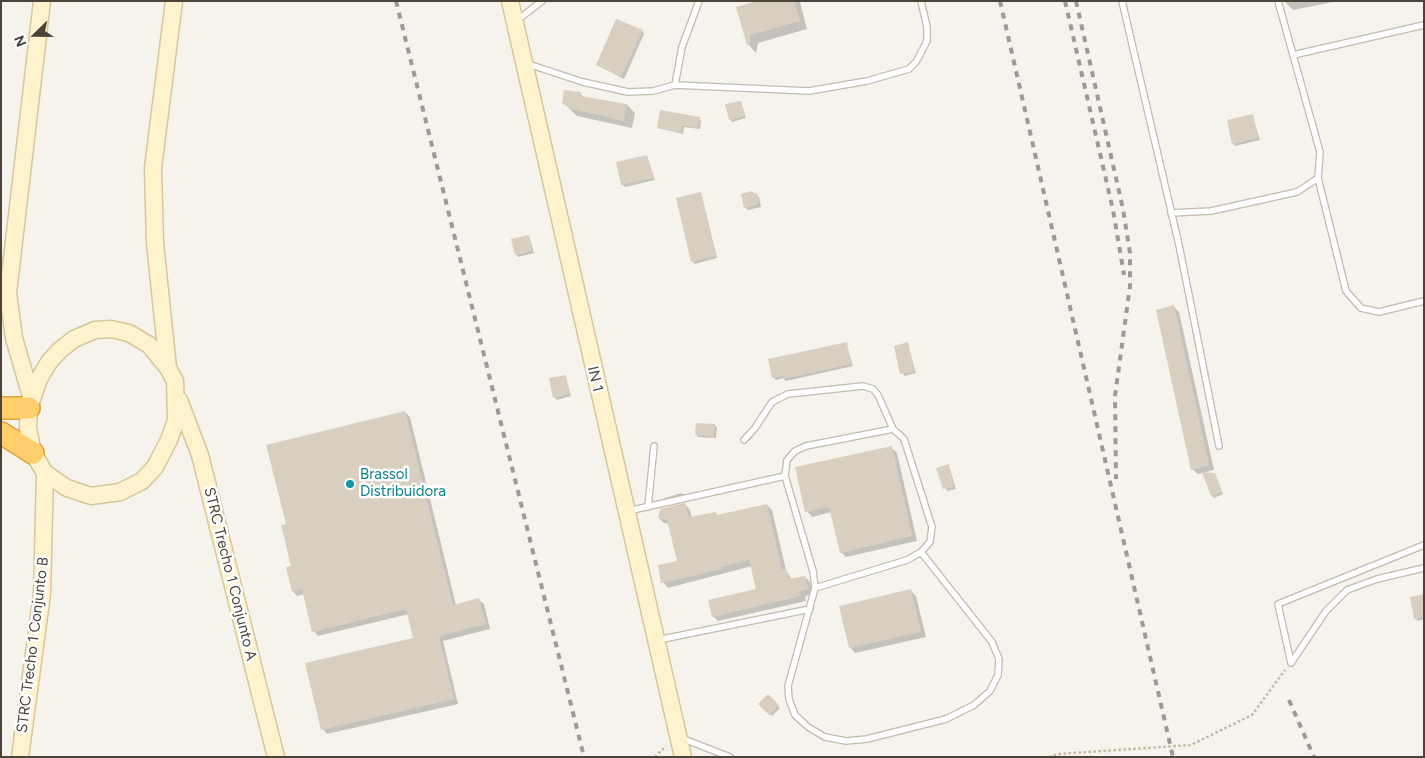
<!DOCTYPE html>
<style>
body{margin:0}
#map{position:relative;width:1425px;height:758px;overflow:hidden;background:#f6f3ec;font-family:Figtree,sans-serif}
canvas{display:block}
.frame{position:absolute;inset:0;border:2px solid #4b4439;pointer-events:none}
.north{position:absolute;left:10px;top:10px;width:50px;height:50px;-webkit-text-stroke:4px #fff;paint-order:stroke;rotate:248deg;font-size:14px;font-weight:700;line-height:20px;text-align:center;color:#4b4439}
.north::after{content:'';display:block;margin:auto;width:18px;height:22px;background:#4b4439;clip-path:polygon(50% 0,100% 100%,50% 72%,0 100%)}
</style>
<div id="map">
<canvas width="1425" height="758"></canvas>
<div class="frame"></div>
<div class="north">N</div>
</div>
<script>
const ctx = document.querySelector('canvas').getContext('2d');
ctx.lineJoin = 'round';
function fillPath(path, color) { ctx.fillStyle = color; ctx.fill(path, 'evenodd'); }
const poly = rows => new Path2D(rows.map(r => 'M' + r).join(''));
function stroke(path, color, width, dash) { ctx.strokeStyle = color; ctx.lineWidth = width; ctx.lineCap = dash ? 'butt' : 'round'; ctx.setLineDash(dash || []); ctx.stroke(path); }
function drawText(font, color, halo, rows, align = 'center') {
  ctx.font = font + ' Figtree,sans-serif'; ctx.lineWidth = 5; ctx.setLineDash([]); ctx.textBaseline = 'middle'; ctx.strokeStyle = halo; ctx.fillStyle = color; for (const [text, x, y, turn = 0] of rows) {
    ctx.save(); ctx.translate(x, y); ctx.rotate((+turn || 0) * Math.PI / 180); ctx.textAlign = isNaN(turn) ? turn : align; if (halo) ctx.strokeText(text, 0, 0); ctx.fillText(text, 0, 0); ctx.restore();
  }
}
fillPath(poly([
 [762,1,800,2,807,29,758,43,756,53,748,44,738,8],
 [1284,1,1338,1,1293,10],
 [642,31,644,34,624,79,597,65],
 [580,93,584,98,627,105,635,113,632,128,577,116,564,103],
 [741,102,746,118,732,122,730,119],
 [1252,115,1260,140,1235,146,1233,143],
 [699,118,701,121,700,129,684,127,683,134,658,128],
 [647,156,655,180,625,187,622,184],
 [752,192,759,197,761,207,748,210,745,207],
 [701,193,717,258,695,264,692,261],
 [529,236,534,253,518,257,516,254],
 [1174,307,1179,312,1214,470,1198,474,1192,469],
 [846,343,853,366,786,381,783,378,776,380,773,377],
 [907,344,916,373,904,376,896,346],
 [565,376,571,396,557,400,554,397],
 [405,412,410,417,456,605,479,600,484,604,490,629,443,641,458,704,327,734,323,729,415,639,409,614,318,636,314,631,304,594,297,596,293,591,293,566,287,524],
 [714,425,717,427,716,438,698,437,696,434],
 [891,447,897,453,917,541,846,557,841,552,832,512,812,517,807,511],
 [949,466,956,489,947,491,943,481],
 [1215,474,1223,494,1214,498,1212,496],
 [682,493,688,498,669,503,664,498],
 [685,504,690,510,692,518,715,513,719,516,767,505,772,510,786,570,792,580,805,577,810,582,813,594,805,596,806,601,718,621,713,616,758,590,752,566,668,588,663,582,678,562,670,524,664,523,659,518],
 [911,591,916,596,926,637,855,653,850,647],
 [1424,596,1424,619,1418,621,1415,618],
 [768,696,780,708,772,716,760,704]
]), '#0003');
fillPath(poly([
 [757,1,794,1,800,21,750,35,750,44,747,45,736,7],
 [616,19,643,30,621,77,596,65],
 [564,90,581,92,580,96,627,104,624,121,568,108,568,105,562,104],
 [741,101,745,116,729,120,725,104],
 [660,110,700,117,698,128,682,125,681,133,657,128],
 [1253,114,1258,138,1232,144,1227,120],
 [647,155,654,178,621,185,616,162],
 [752,191,753,194,757,193,759,204,744,208,741,194],
 [701,192,716,256,691,262,676,198],
 [529,235,532,251,515,255,511,239],
 [1174,305,1209,465,1191,470,1156,310],
 [847,342,851,364,783,379,782,376,772,378,768,359],
 [908,342,915,371,900,374,894,346],
 [566,375,570,394,553,398,549,378],
 [405,411,453,605,479,598,486,624,439,636,454,699,321,730,305,663,413,638,406,609,312,632,302,589,292,592,286,567,291,566,281,525,286,524,266,445],
 [696,423,715,424,714,437,695,435],
 [892,446,912,536,840,553,829,507,805,512,795,467],
 [949,464,954,487,943,489,936,468],
 [1202,472,1215,473,1222,492,1211,496],
 [685,503,689,517,716,512,717,515,767,504,782,570,786,569,789,579,805,576,809,589,800,591,801,596,712,617,708,600,756,589,749,560,721,567,722,569,661,583,658,565,677,561,667,520,658,518,660,509],
 [911,589,921,632,849,648,839,606],
 [1424,594,1424,617,1414,619,1410,597],
 [768,694,779,705,769,715,758,704]
]), '#d8cfc1');
const lane = poly([
 [1122,1,1179,245,1219,446],
 [516,21,542,1],
 [1293,55,1424,25],
 [528,64,583,82,628,92,653,91,675,85,809,91,867,81,909,69,916,62,927,41,927,27,921,1],
 [675,85,682,47,699,1],
 [1318,178,1346,291,1361,308,1379,312,1424,301],
 [1171,213,1211,211,1297,192,1318,178,1320,152,1278,1],
 [744,440,755,428,772,402,788,394,863,386,873,389,878,395,893,429],
 [648,507,654,446],
 [628,511,785,476],
 [815,588,907,560,921,552,930,542,932,527,904,439,893,429,806,446,795,451,787,460,785,476,813,571,815,588,788,686,789,699,795,715,808,727,825,737,846,741,867,739,946,719,974,705,990,691,998,675,999,659,992,642,921,552],
 [658,640,810,609],
 [1291,663,1278,604,1424,545],
 [1291,663,1326,611,1347,590,1377,579,1424,568],
 [681,738,730,757]
]);
const secondary = poly([
 [510,1,683,757],
 [111,329,129,333,149,345,168,368,175,381,176,420,169,440,155,467,142,481,120,492,91,496,67,488,45,473,33,453,28,428,29,408,39,379,49,362,60,350,74,339,95,330,111,329],
 [168,368,155,243,153,168,174,1],
 [32,400,14,338,8,293,42,1],
 [179,400,200,455,276,757],
 [20,757,42,594,45,473]
]);
const highway = poly([
 [1,408,29,408],
 [1,433,33,453]
]);
stroke(lane, '#c2bbae', 8);
stroke(secondary, '#d6c79b', 19);
stroke(highway, '#e0a43c', 24);
stroke(poly([
 [655,757,666,746],
 [1049,757,1058,754,1191,745,1252,715,1285,670]
]), '#c4b79f', 2.5, [2.5, 2.5]);
stroke(lane, '#fff', 5.5);
stroke(secondary, '#fff3cd', 16);
stroke(highway, '#ffcf6e', 21);
stroke(poly([
 [396,1,584,757],
 [1000,1,1173,757],
 [1065,1,1113,210,1124,275],
 [1076,1,1123,209,1130,253,1130,286,1115,396,1116,479],
 [1289,700,1314,757]
]), '#9a9a9a', 4, [6, 6]);
for (const [x, y, r, color] of [
 [350,484,5,"#0f9aa8"]
]) { const dot = new Path2D(); dot.arc(x, y, r, 0, 2 * Math.PI); ctx.fillStyle = color; ctx.fill(dot); stroke(dot, '#fff', 2); }
drawText('15px', '#4b4439', '#fff', [
 ["IN 1",595,379,77],
 ["STRC Trecho 1 Conjunto A",230,574,76],
 ["STRC Trecho 1 Conjunto B",33,645,-83]
]);
drawText('15px', '#0d838f', '#fff', [
 ["Brassol",360,475],
 ["Distribuidora",360,492]
], 'left');
</script>
